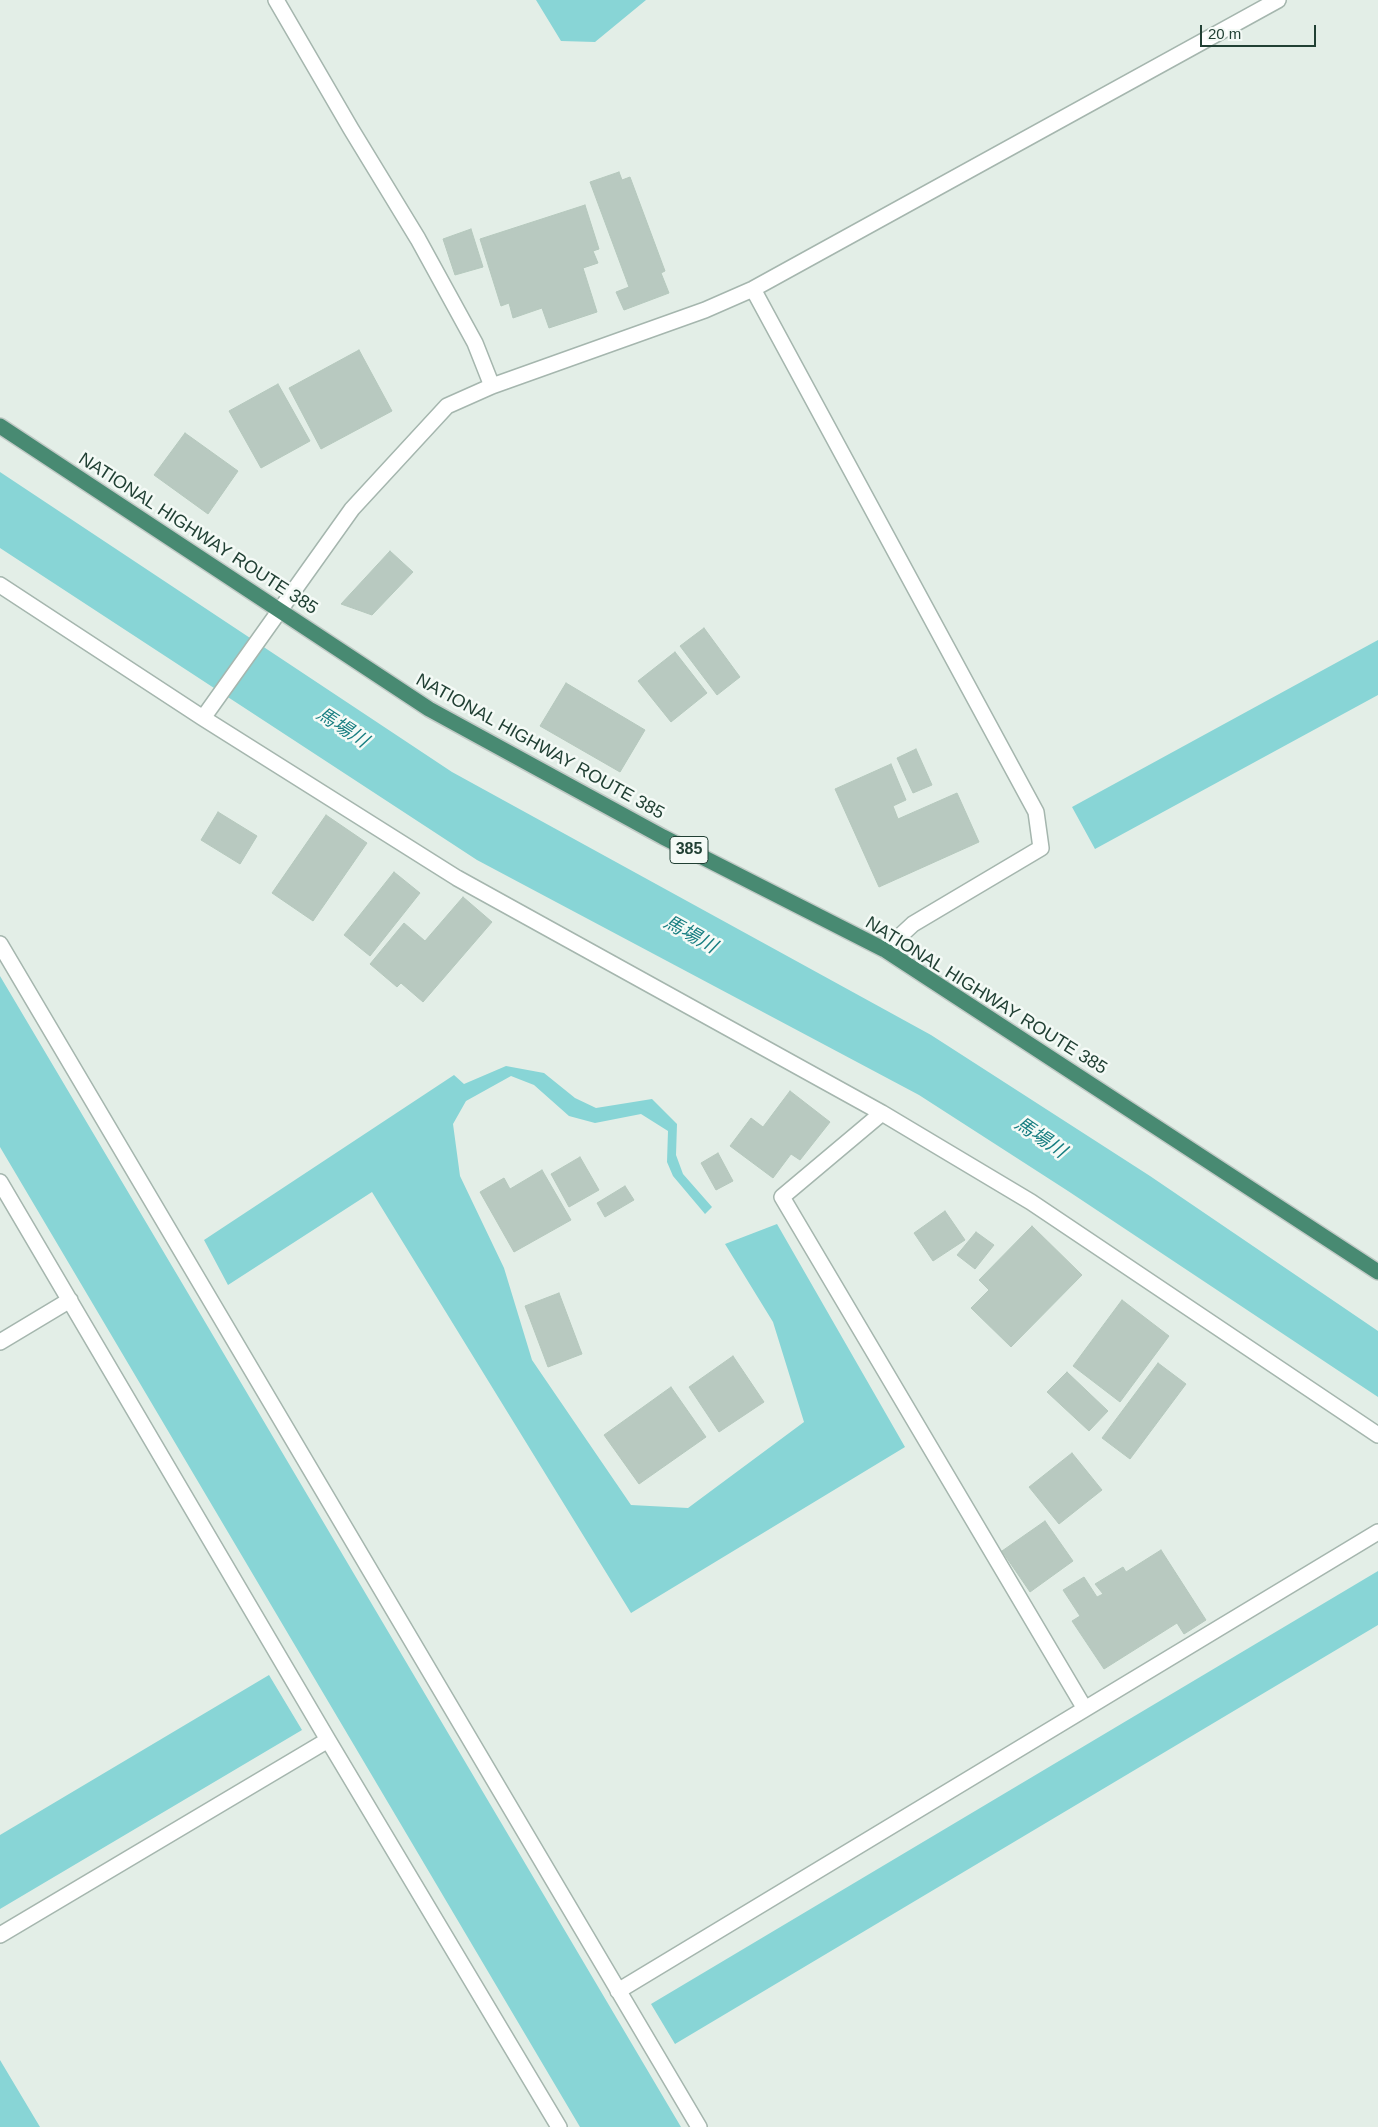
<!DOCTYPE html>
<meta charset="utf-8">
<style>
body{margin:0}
#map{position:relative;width:1378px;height:2127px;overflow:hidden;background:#e3eee7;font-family:Arial,sans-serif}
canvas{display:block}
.scale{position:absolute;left:1200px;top:25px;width:116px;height:22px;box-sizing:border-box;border:2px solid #214034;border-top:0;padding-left:6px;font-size:15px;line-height:18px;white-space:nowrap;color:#214034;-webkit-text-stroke:4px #f4faf6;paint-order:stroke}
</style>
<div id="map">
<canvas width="1378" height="2127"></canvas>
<div class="scale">20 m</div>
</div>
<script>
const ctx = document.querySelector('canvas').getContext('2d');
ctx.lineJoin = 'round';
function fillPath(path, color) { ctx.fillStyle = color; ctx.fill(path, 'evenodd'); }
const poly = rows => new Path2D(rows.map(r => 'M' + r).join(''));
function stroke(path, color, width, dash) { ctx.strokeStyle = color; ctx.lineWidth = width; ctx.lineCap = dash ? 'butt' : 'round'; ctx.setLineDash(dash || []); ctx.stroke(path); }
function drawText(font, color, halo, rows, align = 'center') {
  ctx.font = font + ' Arial,"Noto Sans JP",sans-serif'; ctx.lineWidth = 5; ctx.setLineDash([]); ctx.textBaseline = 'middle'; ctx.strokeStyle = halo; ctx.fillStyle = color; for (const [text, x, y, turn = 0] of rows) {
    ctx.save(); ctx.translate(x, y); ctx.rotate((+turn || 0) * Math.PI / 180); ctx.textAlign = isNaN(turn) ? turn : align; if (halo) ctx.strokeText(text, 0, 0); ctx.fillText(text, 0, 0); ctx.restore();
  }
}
fillPath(poly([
 [536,0,646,0,595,42,561,41],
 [0,472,452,772,931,1035,1150,1176,1378,1331,1378,1397,1068,1191,919,1095,477,860,0,548],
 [1378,640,1378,695,1095,849,1072,807],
 [0,976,182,1283,681,2127,580,2127,0,1147],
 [506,1066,544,1073,575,1098,596,1108,652,1099,677,1124,676,1155,683,1174,712,1207,705,1214,673,1176,667,1162,668,1131,641,1114,595,1123,569,1116,534,1085,511,1076,466,1101,453,1124,460,1176,504,1268,532,1360,631,1505,688,1508,804,1422,773,1322,725,1244,777,1224,905,1447,631,1613,372,1192,228,1285,204,1240,454,1075,464,1084],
 [1378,1571,1378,1625,675,2044,651,2004],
 [269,1675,302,1730,0,1909,0,1835],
 [0,2060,40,2127,0,2127]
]), '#88d5d6');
const building = poly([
 [619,172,622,180,630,177,665,271,661,273,669,293,624,310,616,292,629,287,590,182,619,172],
 [585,205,599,249,593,251,598,263,583,268,597,312,549,328,542,308,513,318,509,303,501,306,480,239,585,205],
 [471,229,483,267,455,275,443,239,471,229],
 [359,350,392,411,321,449,289,388,359,350],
 [278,384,310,441,261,468,229,411,278,384],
 [185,433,238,471,208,514,154,475,185,433],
 [390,551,413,572,372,615,341,604,390,551],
 [704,628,740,677,717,695,680,646,704,628],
 [675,652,707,693,671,722,638,681,675,652],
 [566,683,645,730,620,772,540,726,566,683],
 [916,749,932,785,913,793,897,758,916,749],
 [891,764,906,800,893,806,898,819,957,793,979,842,879,887,835,789,891,764],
 [218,812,257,836,240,864,201,840,218,812],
 [326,815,367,843,313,921,272,893,326,815],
 [394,872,420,893,370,956,344,935,394,872],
 [463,897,492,922,423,1002,401,983,397,987,370,964,404,923,425,941,463,897],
 [790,1091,830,1122,800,1160,791,1154,773,1178,730,1146,751,1118,763,1127,790,1091],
 [718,1153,733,1181,716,1190,701,1163,718,1153],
 [580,1157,599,1190,569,1207,551,1174,580,1157],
 [542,1170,571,1220,514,1252,480,1192,504,1178,510,1189,542,1170],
 [625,1186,634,1200,605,1217,597,1203,625,1186],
 [945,1211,965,1240,933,1261,914,1233,945,1211],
 [1032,1226,1082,1275,1011,1347,971,1308,989,1290,979,1280,1032,1226],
 [976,1232,994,1245,975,1269,957,1255,976,1232],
 [559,1293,582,1354,548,1367,525,1306,559,1293],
 [1122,1300,1169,1336,1120,1402,1073,1366,1122,1300],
 [733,1356,764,1402,719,1432,689,1387,733,1356],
 [1158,1363,1186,1384,1130,1459,1102,1438,1158,1363],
 [1067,1372,1108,1411,1089,1431,1047,1392,1067,1372],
 [671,1387,706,1437,639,1484,604,1435,671,1387],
 [1072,1453,1102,1490,1059,1524,1029,1487,1072,1453],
 [1045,1521,1073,1561,1030,1592,1002,1551,1045,1521],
 [1161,1550,1206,1620,1184,1634,1177,1623,1104,1669,1072,1621,1080,1616,1063,1590,1084,1577,1097,1597,1103,1594,1095,1584,1123,1567,1126,1572,1161,1550]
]);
fillPath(building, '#b8c9c0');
stroke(building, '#b5c8bd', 1);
const minor = poly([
 [276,0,351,129,418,239,475,343,492,386],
 [753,289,1036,812,1041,848,913,924,885,950],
 [0,585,203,718,457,878,882,1113,1031,1202,1378,1435],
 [203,718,352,509,447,406,492,386,705,310,753,289,1278,0],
 [0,944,699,2127],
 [882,1113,782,1197,1085,1709],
 [0,1182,328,1740,559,2127],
 [0,1342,70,1300],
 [0,1935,328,1740],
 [618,1991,1378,1532]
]);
const trunk = poly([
 [0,426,429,709,663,837,885,950,1378,1272]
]);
stroke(minor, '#a5b6ae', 18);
stroke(trunk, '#c1cac6', 18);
stroke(minor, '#fff', 15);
stroke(trunk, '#488a72', 15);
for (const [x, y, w] of [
 [689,850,38]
]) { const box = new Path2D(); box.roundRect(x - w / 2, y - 13.5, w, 27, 4); ctx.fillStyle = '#f4faf6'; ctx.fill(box); stroke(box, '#214034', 1); }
drawText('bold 16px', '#214034', null, [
 ["385",689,850]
]);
drawText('18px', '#214034', '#f4faf6', [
 ["NATIONAL HIGHWAY ROUTE 385",198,534,33],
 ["NATIONAL HIGHWAY ROUTE 385",540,747,29],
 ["NATIONAL HIGHWAY ROUTE 385",986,996,32]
]);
drawText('italic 19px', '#177e81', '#f4faf6', [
 ["馬場川",342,728,33],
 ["馬場川",690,935,29],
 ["馬場川",1040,1138,34]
]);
</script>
